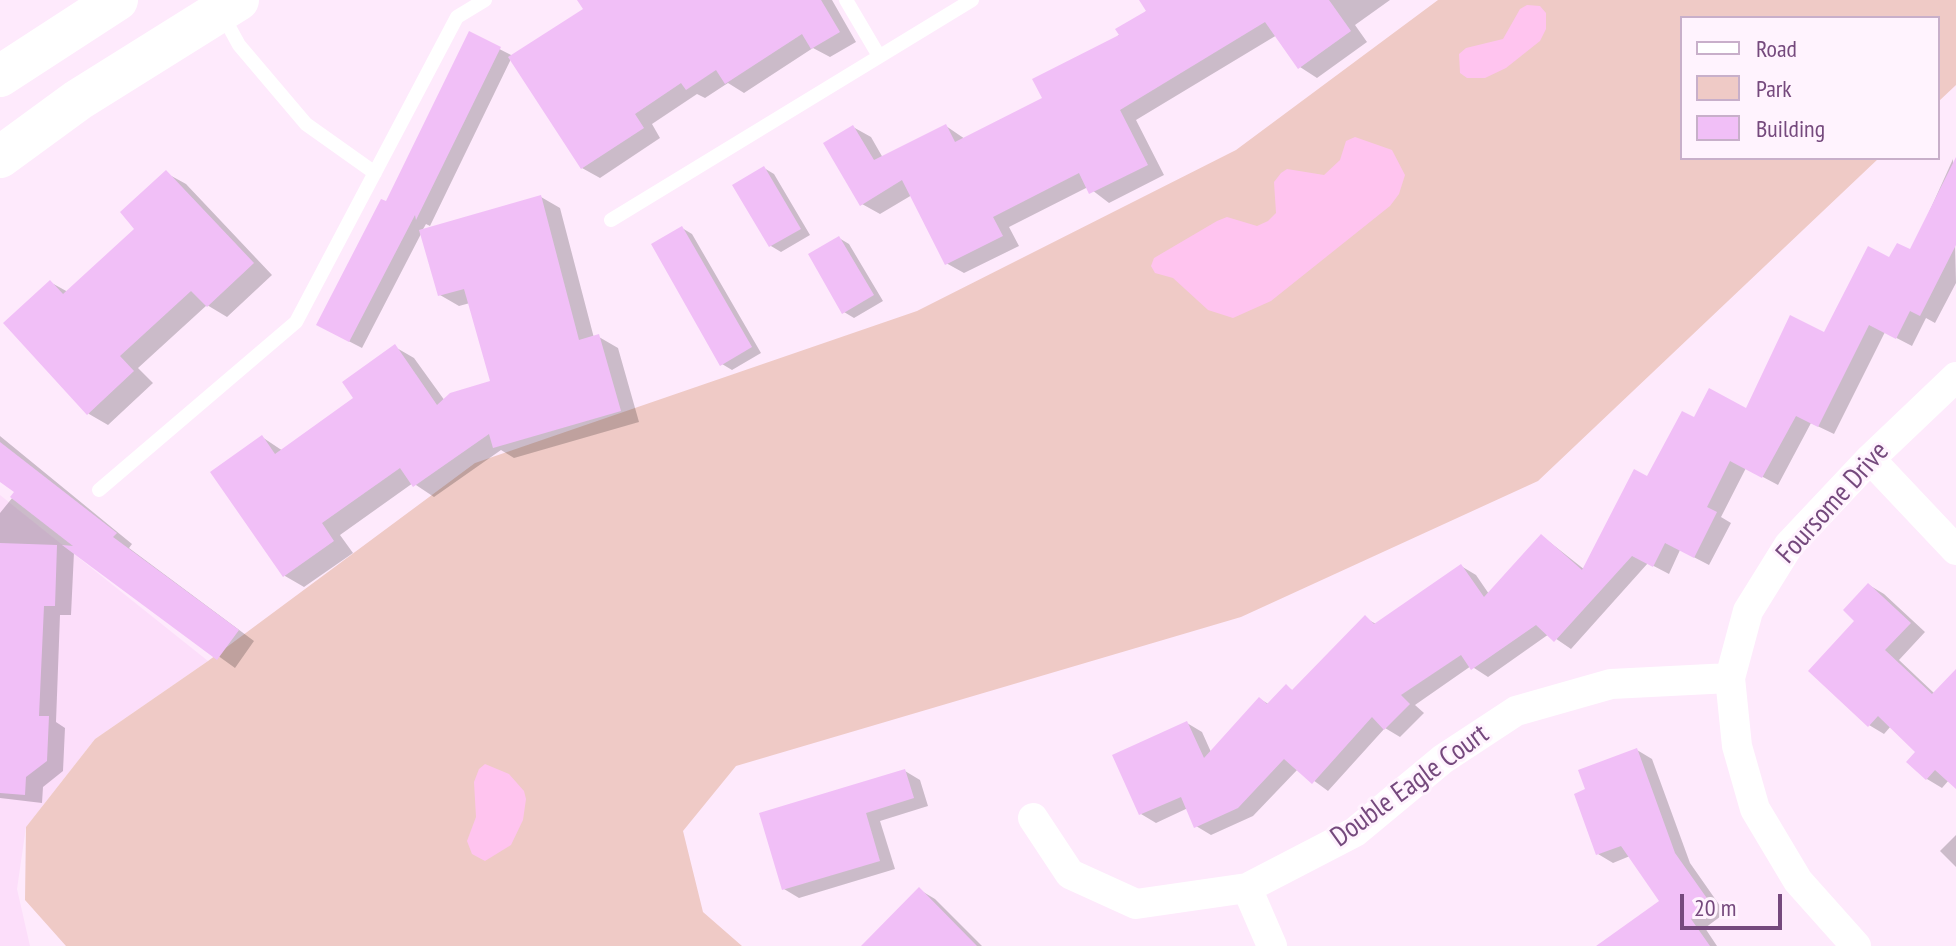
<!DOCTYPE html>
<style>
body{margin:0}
#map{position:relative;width:1956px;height:946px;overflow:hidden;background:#feeafc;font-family:"PT Sans Narrow",sans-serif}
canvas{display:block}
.legend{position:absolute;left:1680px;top:16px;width:260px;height:144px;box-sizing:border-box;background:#fff3fe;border:2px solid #c8afca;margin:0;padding:10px 14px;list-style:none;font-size:24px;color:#75497d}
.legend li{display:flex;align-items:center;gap:16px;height:40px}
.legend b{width:40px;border:2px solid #c8afca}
.scale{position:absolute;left:1680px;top:894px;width:102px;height:36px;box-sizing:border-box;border:4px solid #75497d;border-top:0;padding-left:10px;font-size:24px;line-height:28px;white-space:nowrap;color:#75497d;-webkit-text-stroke:6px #fff3fe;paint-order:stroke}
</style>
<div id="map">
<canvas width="1956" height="946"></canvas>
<ul class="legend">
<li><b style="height:10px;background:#fff"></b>Road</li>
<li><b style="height:22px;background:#efcac6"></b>Park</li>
<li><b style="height:22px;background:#f1bff7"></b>Building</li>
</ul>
<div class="scale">20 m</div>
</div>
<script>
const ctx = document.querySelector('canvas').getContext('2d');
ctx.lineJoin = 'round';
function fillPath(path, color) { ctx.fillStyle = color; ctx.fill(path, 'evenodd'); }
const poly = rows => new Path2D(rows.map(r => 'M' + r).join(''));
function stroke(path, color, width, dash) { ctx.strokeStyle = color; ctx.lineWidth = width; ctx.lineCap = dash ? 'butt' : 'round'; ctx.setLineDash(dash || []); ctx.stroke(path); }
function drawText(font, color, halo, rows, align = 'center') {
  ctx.font = font + ' "PT Sans Narrow",sans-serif'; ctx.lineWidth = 6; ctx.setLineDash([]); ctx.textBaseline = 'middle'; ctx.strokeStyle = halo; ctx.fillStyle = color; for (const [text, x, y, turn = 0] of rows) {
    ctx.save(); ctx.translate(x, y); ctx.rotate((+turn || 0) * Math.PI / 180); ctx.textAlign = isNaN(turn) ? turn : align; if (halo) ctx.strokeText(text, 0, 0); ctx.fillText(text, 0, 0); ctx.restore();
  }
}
fillPath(poly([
 [0,495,208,661,95,739,26,827,17,889,30,946,0,946]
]), '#fcdefa');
fillPath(poly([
 [1438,0,1956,0,1956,85,1938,102,1938,18,1682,18,1682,158,1879,158,1538,481,1241,617,736,766,683,831,703,912,742,946,66,946,25,900,26,827,95,739,208,661,475,463,917,311,1236,150]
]), '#efcac6');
fillPath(poly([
 [1527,5,1540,6,1546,13,1546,29,1540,41,1506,68,1485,78,1467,78,1460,73,1459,54,1466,48,1503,39,1520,9],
 [1355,137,1392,150,1405,175,1399,194,1390,206,1271,301,1233,318,1208,310,1173,278,1155,273,1151,266,1154,258,1217,221,1227,217,1257,226,1268,221,1276,213,1274,182,1281,173,1287,169,1324,175,1340,160,1346,141],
 [485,764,509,774,524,791,526,799,523,820,511,845,485,861,472,854,467,841,476,817,474,782,479,769]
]), '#ffc4ef');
fillPath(poly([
 [579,0,832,0,856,42,830,57,813,48,744,93,728,83,705,98,697,94,652,124,660,138,600,178,582,168,511,59,430,226,426,224,422,231,541,197,560,208,594,338,599,337,618,348,639,422,514,458,501,450,434,497,413,483,340,535,353,553,304,587,285,576,262,437,283,451,356,399,395,347,414,358,445,401,493,383,470,303,459,306,440,295,422,232,362,348,331,332,386,204,470,34,513,56,585,10],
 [1159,0,1390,0,1355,25,1367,42,1317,78,1300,67,1277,35,1136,120,1164,175,1109,203,1088,187,1009,227,1019,246,964,273,946,263,912,195,880,214,862,204,853,127,871,137,883,158,946,126,965,139,1045,99],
 [1953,159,1956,283,1935,323,1926,318,1912,346,1885,332,1834,434,1811,423,1778,485,1746,468,1721,517,1731,523,1709,565,1680,550,1669,574,1648,563,1571,649,1549,634,1488,677,1471,666,1415,705,1424,713,1400,737,1385,728,1328,791,1298,769,1253,816,1211,835,1196,826,1188,808,1156,823,1141,814,1187,723,1202,732,1211,752,1260,699,1270,705,1286,687,1294,691,1365,618,1376,624,1461,566,1476,575,1489,594,1542,536,1585,570,1695,420,1747,411,1825,334,1890,260,1911,252],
 [764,168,774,174,810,235,781,252,771,246],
 [166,173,186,184,272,275,227,317,207,305,138,368,153,383,108,425,89,414,6,323,50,282,68,292,137,229],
 [682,228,692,234,761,353,732,370,722,364],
 [839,238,849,244,883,301,854,318,844,312],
 [0,436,132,544,129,548,254,641,235,668,74,552,71,615,60,615,56,722,65,728,63,771,43,787,42,803,0,798,0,513,17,492,0,480],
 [1869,585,1884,594,1925,632,1899,660,1935,694,1956,672,1956,786,1949,780,1942,788,1927,779,1918,752,1891,726,1884,734,1869,725,1857,621],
 [1637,750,1652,759,1690,863,1725,913,1705,928,1717,946,1618,946,1662,902,1630,856,1613,863,1598,854,1588,791],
 [905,771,920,780,928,806,880,821,895,869,799,898,784,889],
 [1956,835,1956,867,1940,851],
 [920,890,935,899,982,946,864,946]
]), '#0003');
fillPath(poly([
 [577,0,821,0,840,32,811,49,802,34,725,84,716,70,686,90,681,83,635,114,644,128,581,169,508,57,583,9],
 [1139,0,1329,0,1351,31,1298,69,1265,22,1120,110,1148,165,1089,194,1079,173,993,217,1003,236,945,265,902,180,860,206,823,143,853,125,874,160,946,124,955,142,1042,98,1032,79,1119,35,1115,29,1146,11],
 [469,31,501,47,416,220,415,215,349,342,316,325,381,199,386,201],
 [1956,157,1956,245,1920,316,1910,311,1896,339,1869,325,1818,427,1796,416,1762,478,1730,461,1707,507,1717,512,1694,558,1665,543,1653,567,1632,556,1554,642,1536,625,1471,670,1461,655,1401,695,1410,704,1384,730,1372,717,1312,784,1284,759,1238,808,1194,828,1181,797,1139,815,1112,755,1187,721,1204,758,1259,697,1267,704,1286,684,1292,690,1365,615,1374,624,1461,564,1484,597,1541,534,1582,570,1634,469,1647,476,1682,411,1694,417,1709,388,1746,408,1790,315,1824,332,1868,246,1889,257,1897,243,1910,249],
 [764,166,801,229,769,247,732,185],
 [166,170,254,263,207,307,191,291,120,356,134,371,87,415,3,323,50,280,63,294,134,229,120,212],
 [541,195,579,340,599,334,621,411,493,448,489,434,413,487,400,468,322,523,334,541,283,577,210,472,262,435,275,454,353,398,342,382,395,344,437,405,450,393,490,381,464,289,438,296,419,230],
 [682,226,752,347,720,366,651,244],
 [839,236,874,295,842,314,808,254],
 [0,442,117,533,113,537,239,630,217,660,62,545,73,546,10,497,14,492,0,482],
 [0,543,57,545,55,606,44,606,39,716,49,716,47,761,26,777,25,795,0,793],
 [1868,583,1911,623,1885,650,1932,694,1956,669,1956,789,1935,770,1926,780,1906,762,1915,752,1878,716,1868,727,1808,671,1854,621,1843,610],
 [1637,748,1675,853,1711,904,1691,919,1710,946,1596,946,1659,901,1621,846,1596,855,1574,794,1585,789,1578,770],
 [905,769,914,798,866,813,880,861,782,890,759,813],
 [919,887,977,946,861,946]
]), '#f1bff7');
stroke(poly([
 [846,0,879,56],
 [222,14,239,45,306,124,375,173],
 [611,220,972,0],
 [99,490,296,322,457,17,485,0]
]), '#fff', 14);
stroke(poly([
 [1870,459,1956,550],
 [1033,818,1070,874,1136,904,1247,888,1355,832,1443,759,1516,711,1611,684,1730,678],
 [1247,888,1272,946],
 [1856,946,1798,881,1755,809,1737,746,1730,678,1748,611,1789,545,1870,459,1956,377]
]), '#fff', 30);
stroke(poly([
 [0,76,117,0],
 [0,157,78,100,238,0]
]), '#fff', 42);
drawText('28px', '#75497d', '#fff3fe', [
 ["Foursome Drive",1833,503,-48],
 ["Double Eagle Court",1410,786,-36]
]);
</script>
